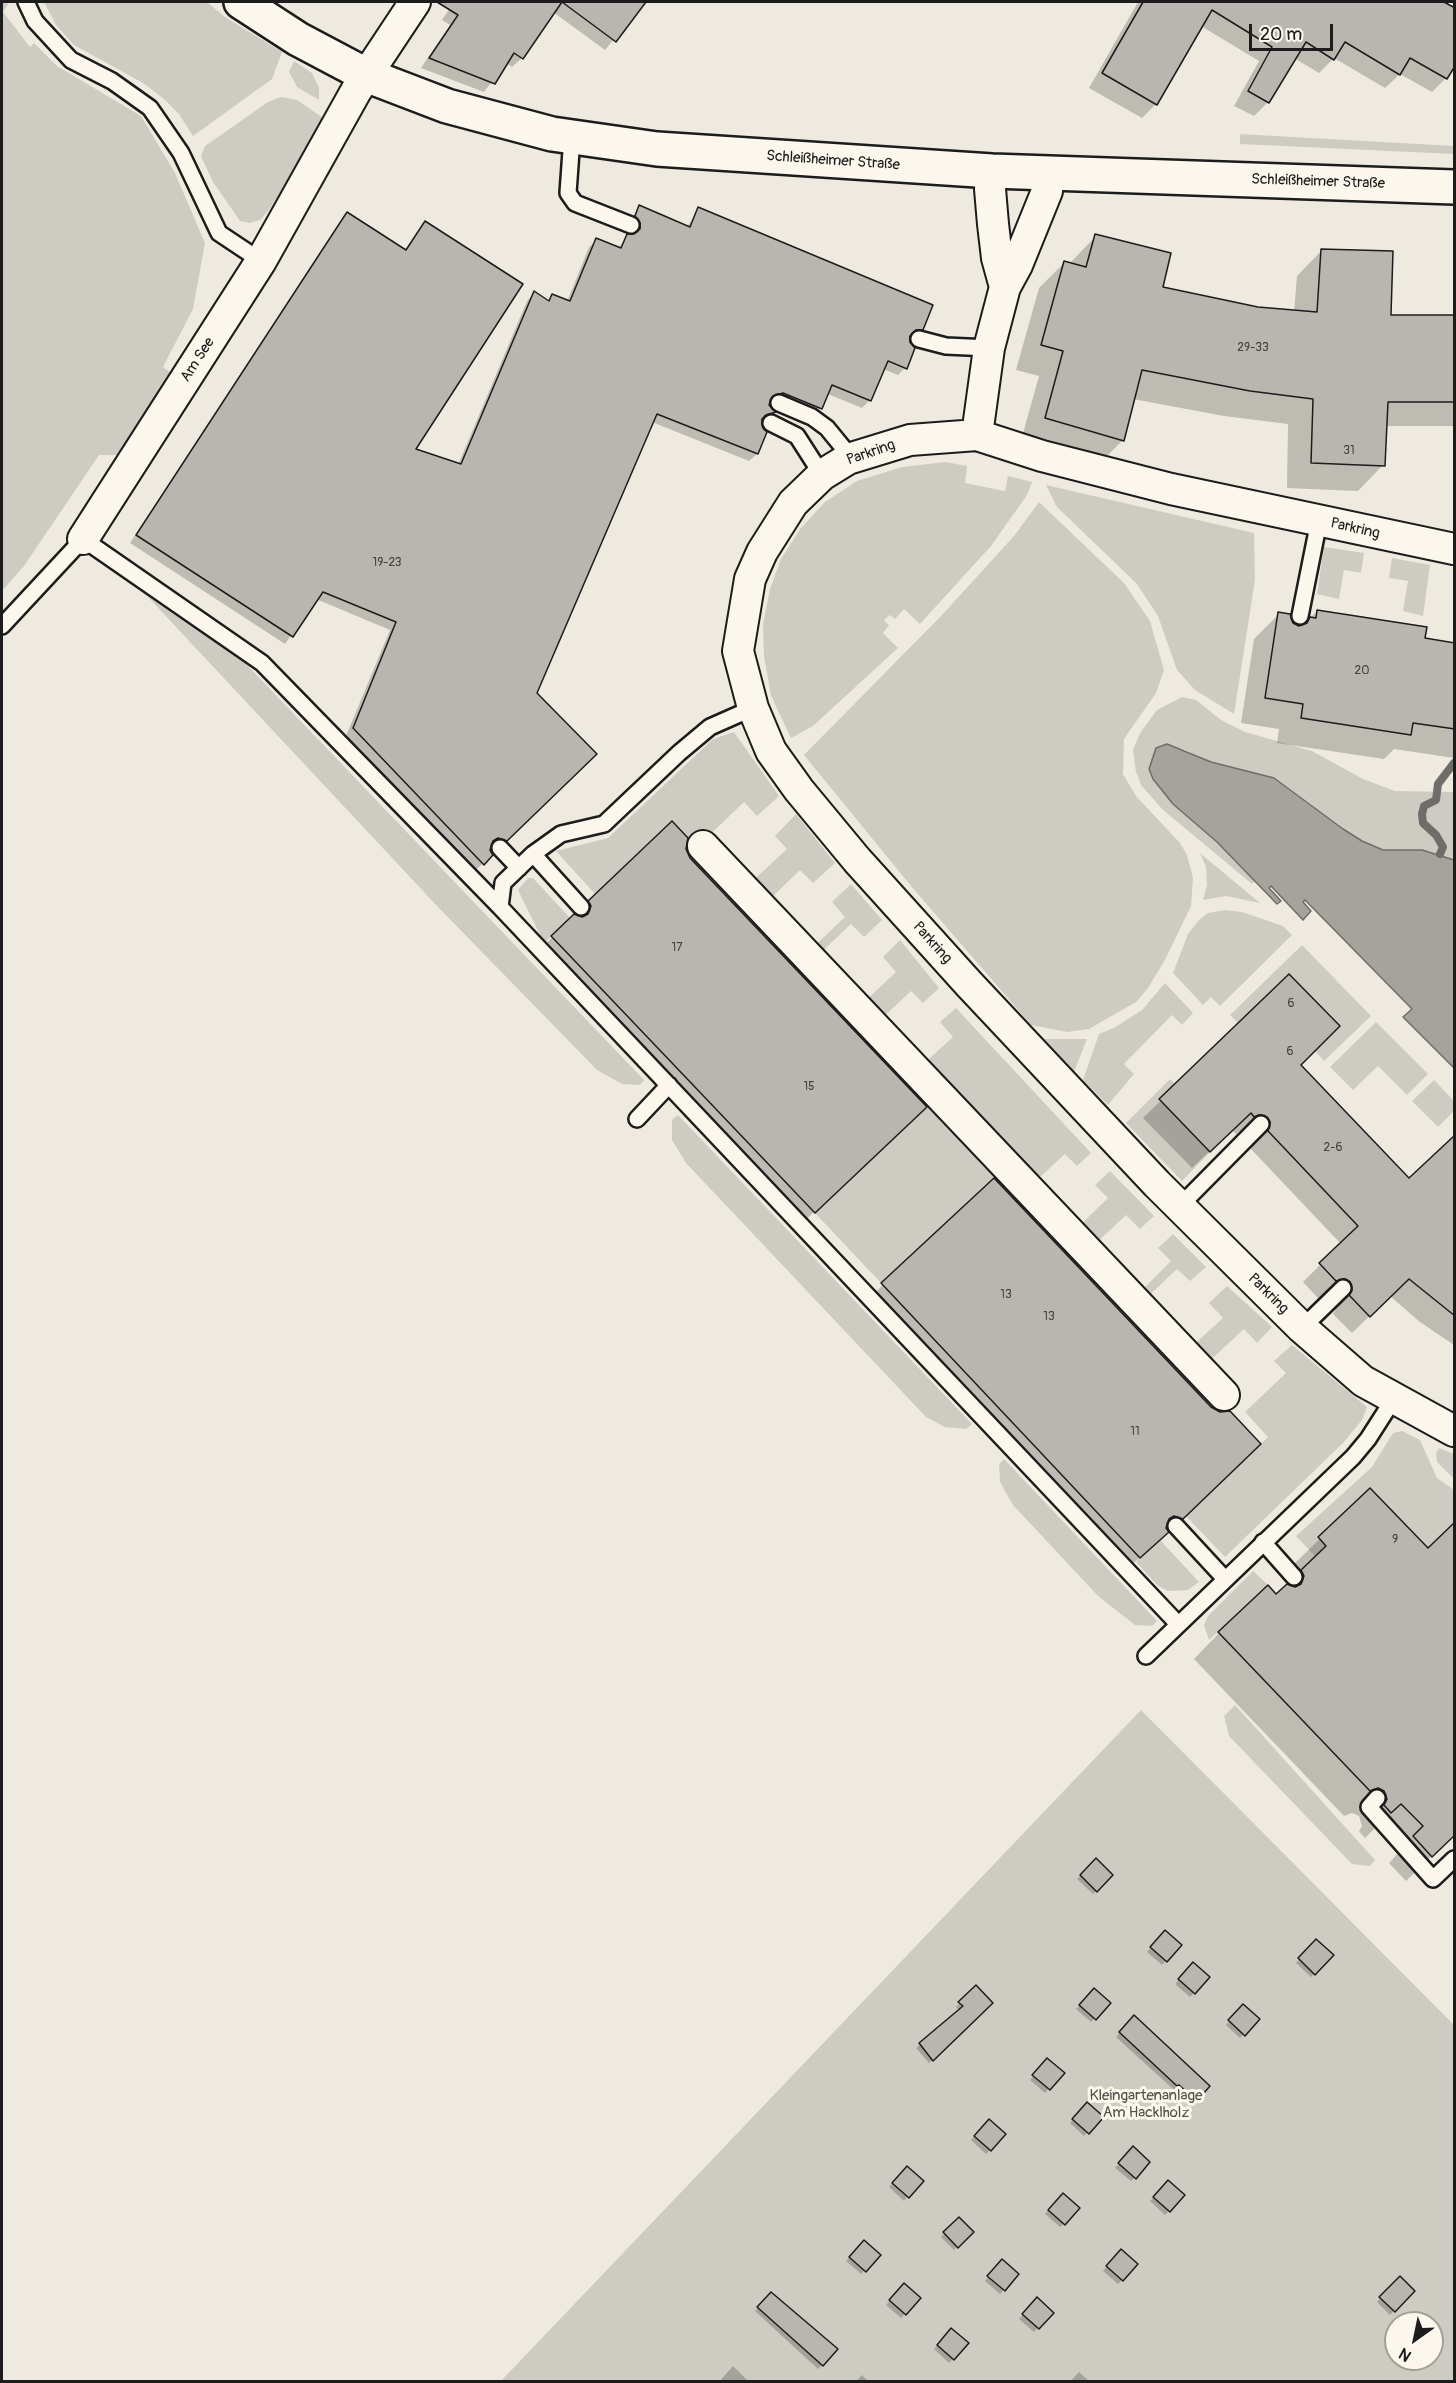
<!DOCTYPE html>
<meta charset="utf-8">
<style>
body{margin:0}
#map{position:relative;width:1456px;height:2383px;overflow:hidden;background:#eeeadf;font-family:Pangolin,sans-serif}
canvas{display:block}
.frame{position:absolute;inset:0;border:3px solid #1c1c1c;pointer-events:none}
.north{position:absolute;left:1384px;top:2311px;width:60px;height:60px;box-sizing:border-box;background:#fbf7ec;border:2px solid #a29f99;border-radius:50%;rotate:213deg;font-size:16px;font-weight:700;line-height:24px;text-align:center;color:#1c1c1c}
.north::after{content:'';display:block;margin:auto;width:21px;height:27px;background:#1c1c1c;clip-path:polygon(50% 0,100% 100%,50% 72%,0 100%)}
.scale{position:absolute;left:1249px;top:24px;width:84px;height:27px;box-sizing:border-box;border:3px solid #1c1c1c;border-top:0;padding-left:8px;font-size:18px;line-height:21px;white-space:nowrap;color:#1c1c1c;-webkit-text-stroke:4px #fbf7ec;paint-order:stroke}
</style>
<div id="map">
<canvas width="1456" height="2383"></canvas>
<div class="frame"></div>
<div class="north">N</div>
<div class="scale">20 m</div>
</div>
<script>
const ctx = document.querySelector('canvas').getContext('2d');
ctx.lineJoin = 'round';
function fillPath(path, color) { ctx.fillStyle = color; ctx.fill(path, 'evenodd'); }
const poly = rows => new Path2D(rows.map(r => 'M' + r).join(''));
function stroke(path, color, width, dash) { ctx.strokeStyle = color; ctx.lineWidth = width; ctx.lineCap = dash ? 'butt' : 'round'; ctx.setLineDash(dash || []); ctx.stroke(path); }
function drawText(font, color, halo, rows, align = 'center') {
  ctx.font = font + ' Pangolin,sans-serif'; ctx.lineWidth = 6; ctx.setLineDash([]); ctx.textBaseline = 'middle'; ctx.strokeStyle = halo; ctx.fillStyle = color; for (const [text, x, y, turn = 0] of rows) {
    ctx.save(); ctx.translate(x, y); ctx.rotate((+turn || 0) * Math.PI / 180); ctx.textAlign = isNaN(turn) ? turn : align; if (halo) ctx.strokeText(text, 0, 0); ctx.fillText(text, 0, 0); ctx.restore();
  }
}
fillPath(poly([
 [2,2,9,2,3,12,30,47,34,43,57,66,141,116,175,173,205,243,193,309,163,367,174,375,122,455,99,455,24,566,2,591],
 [44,2,207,2,225,17,282,52,272,79,193,136,179,114,164,99,143,83,74,45,56,25],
 [294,61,312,73,319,88,319,100,297,87,289,72],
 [281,97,297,100,322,117,320,131,268,211,260,220,250,223,240,221,213,182,201,156,205,146,268,102],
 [1240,134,1454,146,1454,154,1240,144],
 [945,462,967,466,965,483,1005,491,1008,476,1032,482,1027,495,991,546,920,624,904,609,895,619,890,615,884,620,889,625,883,633,898,648,813,726,791,738,771,696,764,656,763,624,770,589,781,559,800,529,825,502,857,481,902,467],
 [1046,485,1254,533,1255,580,1234,714,1195,690,1177,670,1158,616,1137,584,1057,507],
 [1039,502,1124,583,1150,621,1164,670,1156,693,1124,739,1123,774,1136,796,1180,843,1187,855,1193,878,1191,906,1165,960,1148,988,1136,1002,1089,1029,1067,1032,1031,1025,911,886,804,755,942,615,1014,536],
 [1324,547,1364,553,1361,573,1344,570,1339,599,1317,594],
 [1392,558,1430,565,1423,616,1403,611,1408,581,1389,578],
 [147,596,246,664,644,1080,640,1085,622,1084,597,1070,438,907],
 [1182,697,1196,700,1221,720,1245,732,1312,751,1363,779,1395,791,1454,792,1454,860,1422,850,1384,850,1362,841,1343,829,1274,778,1211,762,1183,749,1217,842,1256,880,1252,884,1163,810,1141,785,1136,772,1133,750,1140,733,1157,710],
 [734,732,779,796,757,816,744,802,697,847,671,821,595,894,556,851,608,838,713,739],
 [796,814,835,863,813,883,800,870,763,906,746,887,787,849,775,836],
 [1200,853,1260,903,1226,896,1203,900,1207,885,1206,867],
 [528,878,533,878,570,918,544,943,518,890],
 [851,884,882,920,864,937,851,924,814,959,808,952,845,917,832,902],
 [1226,910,1242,912,1283,926,1292,935,1220,1006,1211,997,1203,1005,1173,973,1188,934,1199,920,1208,913],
 [900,940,939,988,923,1003,911,991,877,1023,860,1006,896,972,883,957],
 [1302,945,1371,1016,1324,1061,1315,1051,1340,1026,1289,974,1238,1023,1230,1015],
 [1165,983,1193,1013,1182,1025,1172,1015,1124,1064,1134,1074,1108,1105,1083,1080,1099,1034,1114,1028,1142,1010],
 [956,1008,1091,1153,1077,1166,1065,1154,1029,1187,919,1068,953,1037,940,1022],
 [1376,1022,1428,1074,1407,1095,1378,1066,1353,1090,1330,1067],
 [1044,1039,1087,1039,1074,1072,1074,1071],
 [1170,1079,1175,1084,1159,1100,1210,1152,1182,1181,1126,1123],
 [1434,1080,1454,1101,1454,1111,1438,1127,1412,1101],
 [935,1099,1003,1170,881,1283,815,1213],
 [678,1115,972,1424,966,1429,945,1427,926,1417,686,1163,672,1140,672,1120],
 [1110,1171,1154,1216,1140,1229,1126,1215,1089,1250,1072,1233,1108,1198,1095,1185],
 [1173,1234,1206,1267,1190,1281,1177,1269,1141,1303,1135,1297,1171,1261,1158,1248],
 [1227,1286,1272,1327,1257,1343,1244,1329,1203,1367,1187,1351,1223,1318,1209,1303],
 [1292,1345,1367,1407,1362,1420,1343,1443,1225,1557,1186,1516,1268,1437,1245,1412,1286,1373,1274,1361],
 [1402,1431,1420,1440,1437,1478,1454,1490,1454,1533,1445,1532,1428,1548,1326,1546,1315,1556,1296,1536,1372,1467,1393,1433],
 [1439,1448,1454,1454,1454,1479,1437,1462,1436,1453],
 [1004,1459,1157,1621,1152,1626,1135,1625,1098,1596,1013,1505,1000,1482,999,1464],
 [1160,1540,1199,1582,1188,1590,1168,1591,1158,1586,1136,1562],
 [1253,1571,1268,1585,1209,1640,1204,1625,1208,1616],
 [1235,1705,1375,1860,1370,1866,1352,1864,1229,1736,1224,1716],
 [1141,1710,1454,2025,1454,2381,500,2382],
 [1396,2323,1432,2323,1432,2359,1396,2359]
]), '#ceccc2');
const water = poly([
 [1167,744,1211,762,1274,778,1343,829,1362,841,1383,850,1422,850,1454,860,1454,1068,1403,1017,1412,1009,1305,900,1303,902,1311,911,1303,920,1271,886,1269,888,1281,901,1277,904,1217,842,1173,804,1153,779,1149,769,1156,748,1167,744]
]);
fillPath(water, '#a6a39d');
stroke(water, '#6f6d69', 1.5);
fillPath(poly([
 [454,2,644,2,605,50,553,12,522,58,512,67,506,63,484,92,421,68,450,25,442,20],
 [1138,2,1440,2,1454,10,1446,78,1432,92,1400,74,1385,88,1334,58,1319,73,1294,58,1268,102,1254,116,1234,106,1259,61,1201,26,1156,104,1142,118,1089,88],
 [639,207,687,227,699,209,922,329,914,337,908,337,904,369,904,366,881,356,880,359,904,369,898,375,883,369,870,400,862,408,828,394,813,415,775,399,769,401,768,405,773,412,761,421,761,429,765,432,757,454,749,461,652,422,536,693,595,754,498,848,490,845,491,855,475,871,346,736,390,630,316,599,285,644,130,543,347,214,404,251,425,222,414,450,458,465,527,301,534,293,547,301,552,296,567,302,589,247,597,240,618,249,628,235,633,236,634,231,628,224],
 [1096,236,1161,288,1258,309,1294,312,1297,276,1322,250,1390,317,1454,316,1454,426,1385,426,1383,465,1358,491,1287,488,1288,424,1224,416,1133,399,1123,440,1097,466,1020,444,1039,376,1016,370,1039,288,1064,263,1069,264],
 [1318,611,1423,640,1454,644,1454,758,1394,749,1384,759,1277,743,1279,729,1241,723,1254,639,1279,614,1299,627],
 [685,850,907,1124,796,1229,534,955,589,902],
 [1289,976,1299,1065,1409,1180,1454,1145,1454,1345,1420,1322,1390,1296,1352,1333,1333,1314,1336,1309,1333,1299,1327,1295,1318,1298,1303,1282,1341,1244,1251,1149,1254,1140,1250,1134,1240,1131,1236,1134,1232,1130,1192,1168,1143,1118],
 [994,1180,1241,1462,1122,1574,865,1302],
 [1370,1490,1454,1834,1406,1881,1389,1863,1399,1852,1375,1828,1365,1838,1359,1831,1362,1826,1359,1816,1352,1813,1344,1816,1194,1659,1219,1633,1288,1586,1302,1572,1294,1564],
 [1096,1860,1111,1875,1093,1894,1077,1879],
 [1165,1932,1180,1946,1162,1965,1147,1952],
 [1316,1941,1331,1955,1311,1977,1296,1963],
 [1193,1964,1208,1977,1190,1997,1175,1984],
 [976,1987,991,2003,929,2063,916,2048,960,2011,956,2007],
 [1094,1990,1109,2003,1091,2022,1076,2009],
 [1243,2006,1258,2019,1240,2038,1226,2025],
 [1130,2021,1208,2086,1192,2103,1173,2089,1116,2037],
 [1043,2064,1063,2073,1045,2093,1030,2080],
 [1087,2104,1102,2117,1084,2136,1070,2123],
 [989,2121,990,2150,986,2154,971,2140],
 [1133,2149,1134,2178,1131,2181,1115,2168],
 [907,2168,921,2181,904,2201,889,2187],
 [1168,2182,1169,2211,1165,2215,1150,2201],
 [1059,2198,1064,2224,1060,2227,1045,2214],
 [959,2219,972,2232,954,2250,941,2237],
 [864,2242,879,2255,861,2274,846,2261],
 [1117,2255,1122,2280,1118,2284,1103,2271],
 [998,2265,1017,2275,1000,2294,985,2281],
 [1400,2279,1413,2291,1390,2315,1377,2302],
 [900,2289,919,2298,901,2318,886,2305],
 [771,2294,822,2365,818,2369,755,2311],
 [1037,2299,1052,2313,1034,2332,1019,2319],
 [948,2334,967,2343,949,2363,934,2349],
 [733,2366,749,2382,719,2382],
 [1079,2372,1090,2382,1070,2382],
 [862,2375,869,2382,856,2382]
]), '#0003');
stroke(poly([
 [1440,854,1443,847,1436,835,1423,823,1422,814,1424,806,1436,800,1438,784,1454,763]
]), '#6f6d69', 8);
const building = poly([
 [437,2,646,2,616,42,562,2,523,59,514,53,495,84,429,58,458,15,437,2],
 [1143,2,1444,2,1455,8,1455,66,1447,79,1410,58,1400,75,1345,42,1334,60,1306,42,1269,103,1248,91,1272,47,1212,10,1157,105,1102,73,1143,2],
 [639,205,690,227,698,207,933,305,923,330,916,330,910,336,910,342,915,348,907,369,888,361,871,401,832,385,822,409,783,393,773,396,769,405,776,412,766,415,762,419,763,428,767,432,758,454,657,414,537,693,597,754,507,841,498,838,493,841,490,850,493,855,484,865,353,728,396,622,323,592,293,637,136,535,347,212,406,250,425,221,523,284,416,449,461,464,534,291,549,301,552,294,570,301,596,238,621,248,627,234,633,234,640,229,640,223,635,216,639,205],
 [1095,234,1171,253,1163,287,1258,307,1317,312,1321,249,1393,251,1391,315,1455,315,1455,402,1388,402,1385,466,1311,463,1313,399,1250,391,1142,370,1124,441,1045,418,1063,351,1041,345,1064,261,1086,267,1095,234],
 [1317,610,1427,627,1425,638,1455,643,1455,729,1413,723,1411,735,1301,718,1303,704,1265,698,1278,612,1290,614,1293,623,1299,626,1307,623,1310,617,1316,618,1317,610],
 [672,821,688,838,686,849,690,858,927,1107,815,1213,551,936,574,914,582,917,588,914,591,906,588,901,672,821],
 [1289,974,1340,1026,1301,1065,1409,1178,1455,1135,1455,1316,1409,1279,1370,1317,1349,1295,1352,1290,1350,1282,1345,1279,1336,1281,1319,1263,1358,1226,1268,1131,1270,1122,1267,1117,1259,1115,1254,1117,1251,1113,1210,1152,1159,1099,1289,974],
 [994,1178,1211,1407,1220,1412,1230,1411,1261,1444,1183,1519,1174,1516,1169,1519,1166,1528,1169,1532,1140,1558,881,1283,994,1178],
 [1370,1488,1428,1548,1455,1522,1455,1835,1432,1857,1413,1836,1423,1826,1401,1804,1391,1813,1384,1805,1387,1799,1384,1791,1378,1788,1370,1791,1218,1632,1268,1585,1276,1594,1287,1584,1295,1587,1301,1584,1304,1576,1301,1570,1326,1546,1318,1537,1370,1488],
 [1096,1858,1113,1875,1097,1892,1080,1875,1096,1858],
 [1165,1930,1182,1945,1167,1962,1150,1947,1165,1930],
 [1316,1939,1334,1955,1315,1975,1298,1958,1316,1939],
 [1193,1962,1210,1977,1195,1994,1178,1979,1193,1962],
 [976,1985,993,2003,933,2061,919,2043,963,2006,958,2002,976,1985],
 [1094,1988,1111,2003,1096,2020,1079,2005,1094,1988],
 [1243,2004,1260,2019,1245,2036,1228,2020,1243,2004],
 [1134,2015,1210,2086,1197,2101,1179,2085,1177,2086,1119,2032,1134,2015],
 [1047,2058,1065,2073,1050,2090,1032,2075,1047,2058],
 [1087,2102,1104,2117,1089,2134,1072,2119,1087,2102],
 [989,2119,1006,2134,991,2151,974,2136,989,2119],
 [1133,2146,1150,2162,1136,2179,1118,2163,1133,2146],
 [907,2166,924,2181,909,2198,892,2183,907,2166],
 [1168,2180,1185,2195,1170,2212,1153,2197,1168,2180],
 [1063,2193,1080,2208,1065,2225,1048,2210,1063,2193],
 [959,2217,974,2232,958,2248,943,2232,959,2217],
 [864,2240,881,2255,866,2272,849,2257,864,2240],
 [1121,2249,1138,2264,1123,2281,1106,2266,1121,2249],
 [1002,2259,1019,2274,1005,2291,987,2276,1002,2259],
 [1400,2276,1415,2291,1395,2312,1379,2297,1400,2276],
 [904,2283,921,2298,906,2315,889,2300,904,2283],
 [771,2292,838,2349,823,2366,757,2307,771,2292],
 [1037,2297,1054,2313,1039,2329,1022,2314,1037,2297],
 [951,2328,969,2343,954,2360,937,2345,951,2328]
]);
fillPath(building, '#b9b6af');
stroke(building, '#1c1c1c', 1.5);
const lane = poly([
 [26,2,35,21,71,60,112,81,150,108,181,153,219,233,261,261],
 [572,137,568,193,575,203,631,225],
 [919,339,946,346,989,348],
 [779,403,812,417,827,428,845,450,848,459],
 [771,423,797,436,822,475],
 [1300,616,1319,521],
 [2,626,83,539,262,663,500,907],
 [753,708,710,727,679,753,604,824,561,834,533,854,503,883,500,907,1178,1624],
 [500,848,519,868],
 [533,854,581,907],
 [637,1119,669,1085],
 [1179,1207,1261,1124],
 [1302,1328,1343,1288],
 [1176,1526,1225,1579],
 [1263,1542,1294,1577],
 [1146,1656,1353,1457,1368,1439,1393,1400],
 [1377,1798,1369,1807,1433,1879,1454,1859]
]);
const street = poly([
 [992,171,990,189,993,224,997,258,1005,287],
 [977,435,989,348,1005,287,1017,265,1047,191,1049,173],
 [83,539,261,261,356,91,415,2],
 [1454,549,1171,489,1042,456,977,435,910,440,848,459,822,475,793,503,762,552,750,579,738,651,753,708,771,751,799,790,857,860,969,984,1157,1184,1302,1328,1363,1381,1454,1431],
 [703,846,1224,1395]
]);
const secondary = poly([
 [241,2,298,39,366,75,447,106,552,134,657,149,992,171,1454,187]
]);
stroke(lane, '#1c1c1c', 20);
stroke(street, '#1c1c1c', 34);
stroke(secondary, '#1c1c1c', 38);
stroke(lane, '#fbf7ec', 15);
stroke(street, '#fbf7ec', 30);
stroke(secondary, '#fbf7ec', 33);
drawText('12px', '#434241', null, [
 ["29-33",1253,348],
 ["31",1349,451],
 ["19-23",387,563],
 ["20",1362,671],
 ["17",677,948],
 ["6",1291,1004],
 ["6",1290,1052],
 ["15",809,1087],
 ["2-6",1333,1148],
 ["13",1006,1295],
 ["13",1049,1317],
 ["11",1135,1432],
 ["9",1395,1540]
]);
drawText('15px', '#1c1c1c', '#fbf7ec', [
 ["Schleißheimer Straße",833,161,4],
 ["Schleißheimer Straße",1318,182,2],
 ["Am See",198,360,-57],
 ["Parkring",871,453,-19],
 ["Parkring",1355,529,13],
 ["Parkring",932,943,48],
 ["Parkring",1268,1294,45]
]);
drawText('15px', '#51514e', '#fbf7ec', [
 ["Kleingartenanlage",1146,2096],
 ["Am Hacklholz",1146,2113]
]);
</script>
